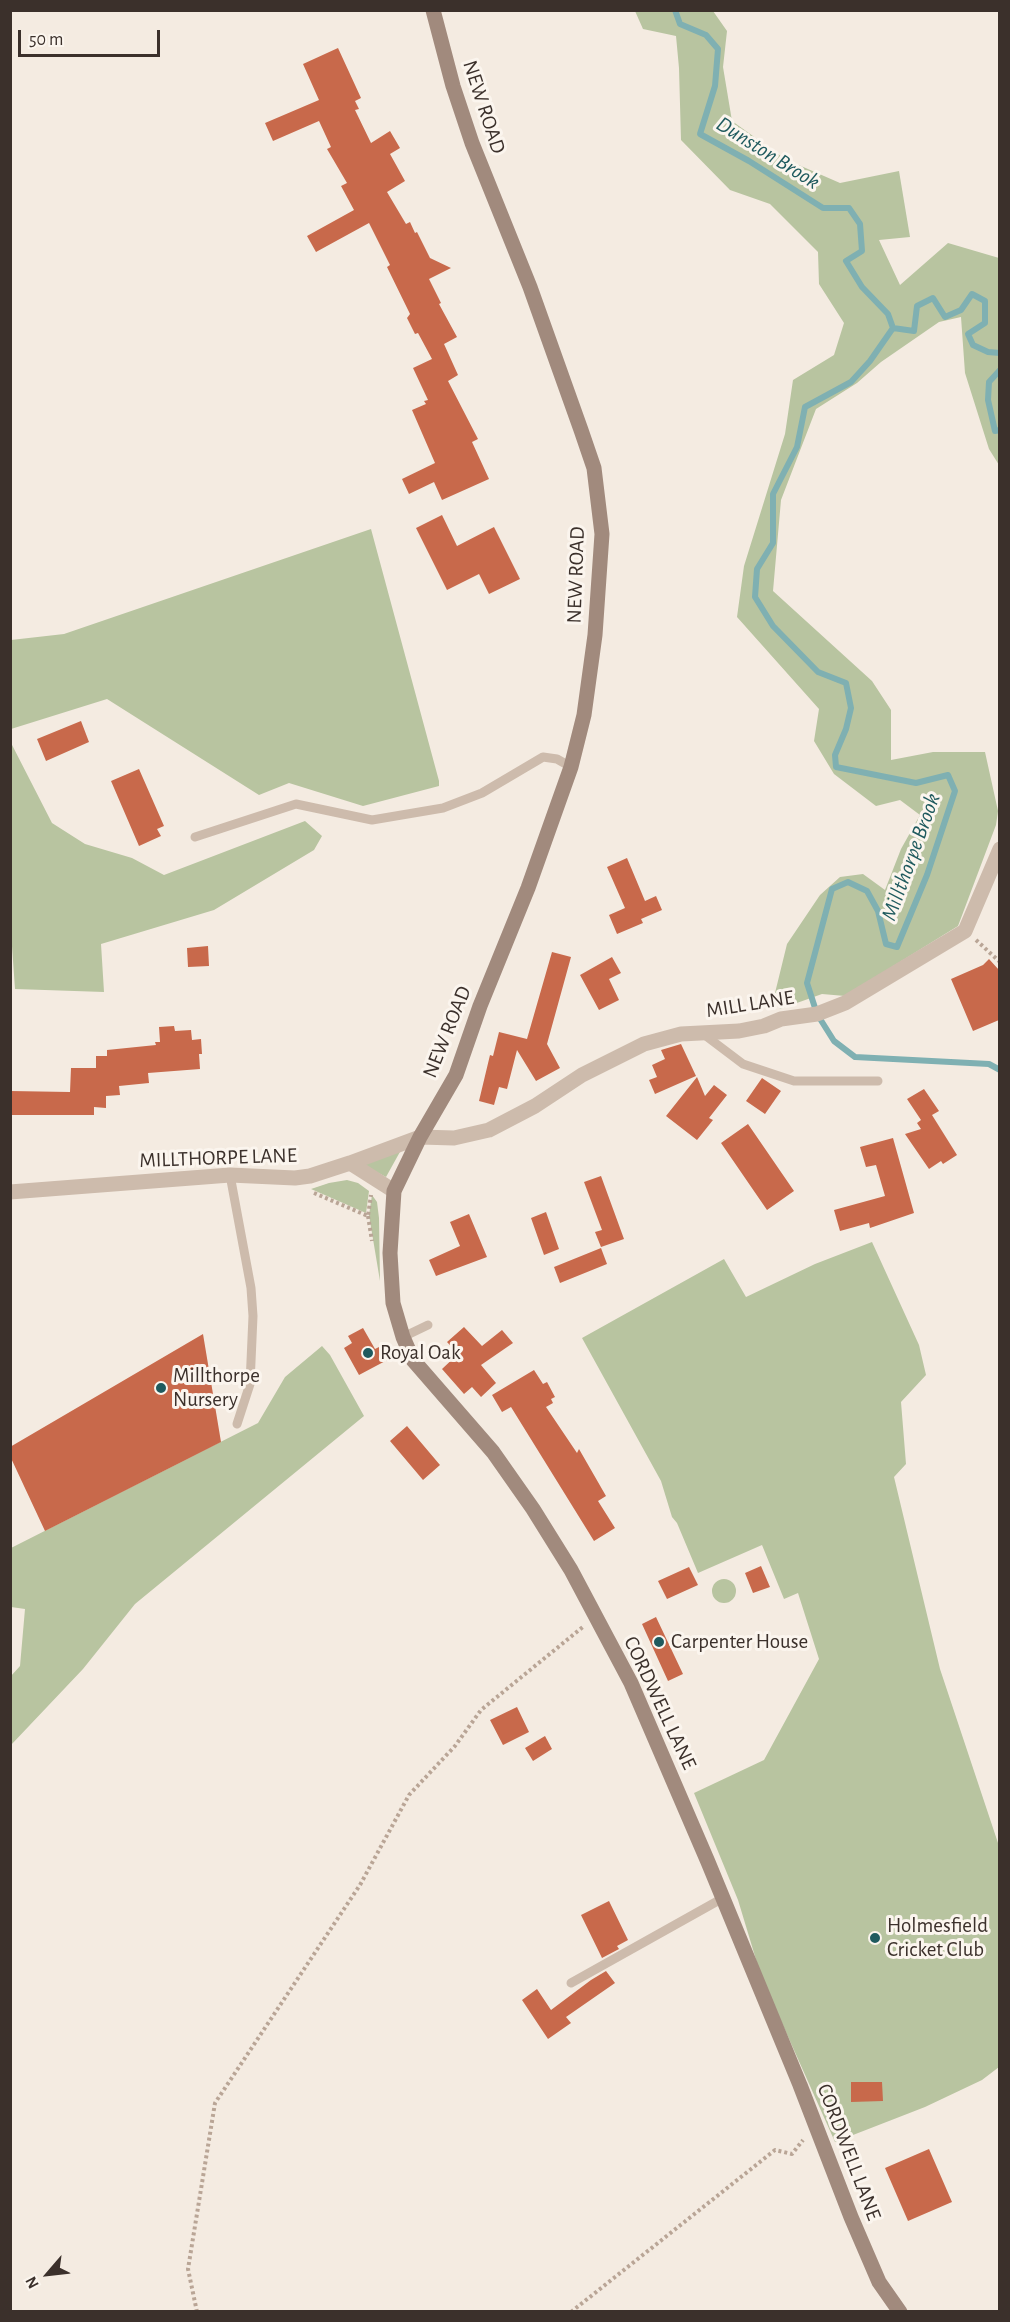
<!DOCTYPE html>
<style>
body{margin:0}
#map{position:relative;width:1010px;height:2322px;overflow:hidden;background:#f4ebe1;font-family:"Alegreya Sans",sans-serif}
canvas{display:block}
.frame{position:absolute;inset:0;border:12px solid #3b302b;pointer-events:none}
.north{position:absolute;left:18px;top:2244px;width:60px;height:60px;-webkit-text-stroke:4px #fbf5ee;paint-order:stroke;rotate:242deg;font-size:16px;font-weight:700;line-height:24px;text-align:center;color:#3b302b}
.north::after{content:'';display:block;margin:auto;width:21px;height:27px;background:#3b302b;clip-path:polygon(50% 0,100% 100%,50% 72%,0 100%)}
.scale{position:absolute;left:18px;top:30px;width:142px;height:27px;box-sizing:border-box;border:3px solid #3b302b;border-top:0;padding-left:8px;font-size:18px;line-height:21px;white-space:nowrap;color:#3b302b;-webkit-text-stroke:4px #fbf5ee;paint-order:stroke}
</style>
<div id="map">
<canvas width="1010" height="2322"></canvas>
<div class="frame"></div>
<div class="north">N</div>
<div class="scale">50 m</div>
</div>
<script>
const ctx = document.querySelector('canvas').getContext('2d');
ctx.lineJoin = 'round';
function fillPath(path, color) { ctx.fillStyle = color; ctx.fill(path, 'evenodd'); }
const poly = rows => new Path2D(rows.map(r => 'M' + r).join(''));
function stroke(path, color, width, dash) { ctx.strokeStyle = color; ctx.lineWidth = width; ctx.lineCap = dash ? 'butt' : 'round'; ctx.setLineDash(dash || []); ctx.stroke(path); }
function drawText(font, color, halo, rows, align = 'center') {
  ctx.font = font + ' "Alegreya Sans",sans-serif'; ctx.lineWidth = 6; ctx.setLineDash([]); ctx.textBaseline = 'middle'; ctx.strokeStyle = halo; ctx.fillStyle = color; for (const [text, x, y, turn = 0] of rows) {
    ctx.save(); ctx.translate(x, y); ctx.rotate((+turn || 0) * Math.PI / 180); ctx.textAlign = isNaN(turn) ? turn : align; if (halo) ctx.strokeText(text, 0, 0); ctx.fillText(text, 0, 0); ctx.restore();
  }
}
fillPath(poly([
 [635,11,713,11,727,31,723,67,732,121,785,159,840,183,899,171,910,237,879,240,900,285,948,243,999,258,999,465,989,449,965,373,961,317,939,322,881,362,857,383,816,409,781,500,773,591,872,681,891,710,891,760,933,752,985,752,998,811,996,825,958,926,845,996,822,994,780,1009,775,993,787,944,820,895,840,877,863,874,885,890,901,849,920,815,900,800,876,806,834,774,814,741,819,709,737,617,744,566,785,434,793,380,834,355,844,323,819,284,818,252,770,204,730,190,681,140,679,68,676,36,643,29],
 [371,529,439,781,439,786,363,806,289,783,259,795,107,699,11,729,11,640,64,634],
 [10,741,52,823,85,844,132,858,164,875,305,821,322,836,314,850,214,910,101,944,104,992,15,989,10,918],
 [401,1150,386,1177,363,1165],
 [347,1180,358,1183,369,1191,366,1213,311,1189,329,1183],
 [372,1195,377,1202,379,1218,380,1281,369,1215],
 [872,1242,919,1345,926,1375,901,1402,906,1464,894,1477,940,1669,999,1846,999,2067,982,2080,925,2107,835,2142,761,1976,738,1900,694,1793,764,1760,819,1659,798,1593,784,1599,762,1545,698,1573,677,1523,672,1517,661,1481,582,1338,724,1259,746,1297,815,1264],
 [322,1346,330,1355,364,1416,135,1604,83,1669,11,1745,11,1676,20,1666,25,1609,11,1607,11,1548,258,1423,285,1377],
 '712 1591a12 12 0 1 1 24 0a12 12 0 1 1-24 0Z'
]), '#b8c4a0');
stroke(poly([
 [675,10,680,24,706,35,718,49,715,86,700,134,749,161,823,208,849,208,860,224,862,251,846,261,862,287,888,314,893,328],
 [893,328,870,361,851,382,805,407,797,447,773,494,773,543,757,569,755,597,773,626,818,672,846,683,851,708,846,729,835,755,836,767,916,783,948,775,955,791,927,875,897,947,886,944,878,911,867,891,848,882,832,889,807,983,817,1014,834,1041,855,1057,989,1064,1000,1070],
 [893,328,914,331,917,306,933,298,945,317,961,310,972,294,985,301,985,323,968,334,973,345,988,352,1000,353],
 [1000,370,989,382,988,400,995,431,1000,430]
]), '#7fb0b2', 6);
fillPath(poly([
 [338,48,361,98,355,101,359,109,355,110,371,143,390,131,400,148,390,154,405,181,387,192,406,224,410,222,415,233,417,232,430,258,451,268,429,279,441,303,439,304,457,337,444,344,458,375,448,381,478,439,472,442,489,479,442,500,434,482,409,494,402,479,435,463,412,410,426,404,424,401,428,400,413,368,432,359,418,333,415,334,407,318,410,314,387,267,390,265,369,223,316,252,307,236,354,210,341,186,347,183,327,149,331,147,319,121,273,141,265,123,319,100,303,64],
 [442,515,457,546,494,527,520,579,489,594,479,574,447,590,416,528],
 [81,721,89,742,46,761,37,739],
 [139,769,164,826,157,829,161,836,139,846,111,781],
 [627,858,645,901,656,896,662,910,641,919,643,923,617,934,609,915,625,908,607,867],
 [208,946,209,966,188,967,187,948],
 [552,952,571,957,547,1044,560,1068,536,1081,517,1050,507,1089,499,1087,494,1105,479,1101,490,1055,493,1056,499,1032,527,1039],
 [612,957,621,973,609,979,619,1000,599,1010,580,975],
 [989,959,999,970,999,1020,973,1031,951,979,983,965],
 [174,1026,175,1031,191,1030,192,1040,201,1039,202,1054,199,1054,200,1069,148,1073,149,1083,119,1086,120,1095,106,1096,106,1108,94,1107,94,1115,10,1115,10,1091,70,1092,71,1068,96,1068,96,1056,107,1056,107,1050,156,1045,155,1042,160,1042,159,1027],
 [681,1044,696,1076,655,1094,649,1080,657,1077,652,1065,665,1059,661,1050],
 [697,1077,705,1096,714,1085,727,1095,709,1118,713,1120,697,1140,666,1116],
 [762,1078,781,1091,765,1114,746,1101],
 [924,1089,939,1111,932,1115,957,1155,943,1164,941,1161,929,1169,905,1134,921,1129,917,1123,921,1120,907,1099],
 [748,1124,794,1191,767,1210,721,1143],
 [893,1138,914,1213,870,1228,869,1223,840,1231,834,1210,885,1196,876,1165,866,1167,860,1147],
 [601,1176,624,1239,601,1247,595,1232,602,1230,584,1182],
 [546,1212,559,1249,544,1255,531,1218],
 [469,1214,487,1257,436,1276,429,1260,460,1246,450,1222],
 [601,1248,607,1264,560,1283,554,1267],
 [464,1327,482,1346,502,1330,513,1343,481,1365,496,1383,481,1397,472,1387,464,1394,442,1369,458,1354,447,1342],
 [363,1328,375,1349,383,1345,391,1358,359,1375,344,1348,352,1343,348,1336],
 [203,1334,221,1442,45,1531,10,1456,10,1447],
 [534,1370,543,1384,547,1382,555,1397,551,1399,553,1403,546,1407,577,1453,579,1449,606,1496,598,1501,615,1528,594,1541,511,1407,502,1412,492,1395],
 [407,1426,440,1465,423,1480,390,1441],
 [761,1566,770,1587,753,1593,745,1573],
 [689,1567,698,1585,667,1599,658,1581],
 [656,1617,683,1674,668,1681,642,1624],
 [517,1707,529,1732,503,1745,490,1720],
 [545,1736,552,1749,533,1761,525,1748],
 [609,1901,628,1940,617,1946,619,1949,602,1958,581,1915],
 [606,1971,615,1983,566,2017,571,2023,548,2039,522,2000,537,1989,551,2010,591,1980],
 [851,2082,882,2082,883,2101,851,2102],
 [929,2149,952,2202,908,2221,885,2168]
]), '#c8694b');
stroke(poly([
 [976,940,1000,962],
 [314,1193,368,1216,371,1195],
 [368,1216,372,1241],
 [197,2312,188,2269,215,2103,360,1885,409,1795,455,1746,481,1710,584,1626],
 [571,2312,775,2150,792,2154,803,2140]
]), '#b9a596', 4, [3, 3]);
stroke(poly([
 [195,837,296,804,372,820,443,808,482,793,543,757,557,759,571,767],
 [702,1033,743,1064,794,1081,878,1081],
 [230,1175,251,1288,253,1316,250,1384,237,1424],
 [403,1337,428,1325],
 [571,1983,723,1898]
]), '#cdbbac', 9);
stroke(poly([
 [350,1163,394,1191],
 [10,1192,230,1175,295,1178,310,1176,350,1163,420,1137,454,1138,489,1130,535,1106,582,1075,644,1044,681,1034,739,1031,764,1026,781,1019,817,1014,845,1003,965,931,1000,849]
]), '#cdbbac', 15);
stroke(poly([
 [433,10,453,86,472,143,530,287,581,430,594,468,602,534,595,635,584,715,571,767,528,888,480,1006,456,1075,420,1137,394,1191,390,1253,393,1303,403,1337,413,1360,493,1452,533,1509,571,1570,631,1683,708,1862,800,2085,851,2217,879,2282,900,2312]
]), '#a18a7d', 15);
for (const [x, y, r, color] of [
 [368,1353,6,"#1f5a5e"],
 [161,1388,6,"#1f5a5e"],
 [659,1642,6,"#1f5a5e"],
 [875,1938,6,"#1f5a5e"]
]) { const dot = new Path2D(); dot.arc(x, y, r, 0, 2 * Math.PI); ctx.fillStyle = color; ctx.fill(dot); stroke(dot, '#fbf5ee', 2); }
drawText('21px', '#3b302b', '#fbf5ee', [
 ["NEW ROAD",484,107,72],
 ["NEW ROAD",576,575,-88],
 ["MILL LANE",750,1004,-9],
 ["NEW ROAD",447,1032,-68],
 ["MILLTHORPE LANE",218,1158,-2],
 ["CORDWELL LANE",660,1703,65],
 ["CORDWELL LANE",849,2152,69]
]);
drawText('21px', '#3b302b', '#fbf5ee', [
 ["Royal Oak",380,1353],
 ["Millthorpe",173,1376],
 ["Nursery",173,1400],
 ["Carpenter House",671,1642],
 ["Holmesfield",887,1926],
 ["Cricket Club",887,1950]
], 'left');
drawText('italic 22px', '#1f5a5e', '#fbf5ee', [
 ["Dunston Brook",768,153,32],
 ["Millthorpe Brook",911,857,-70]
]);
</script>
